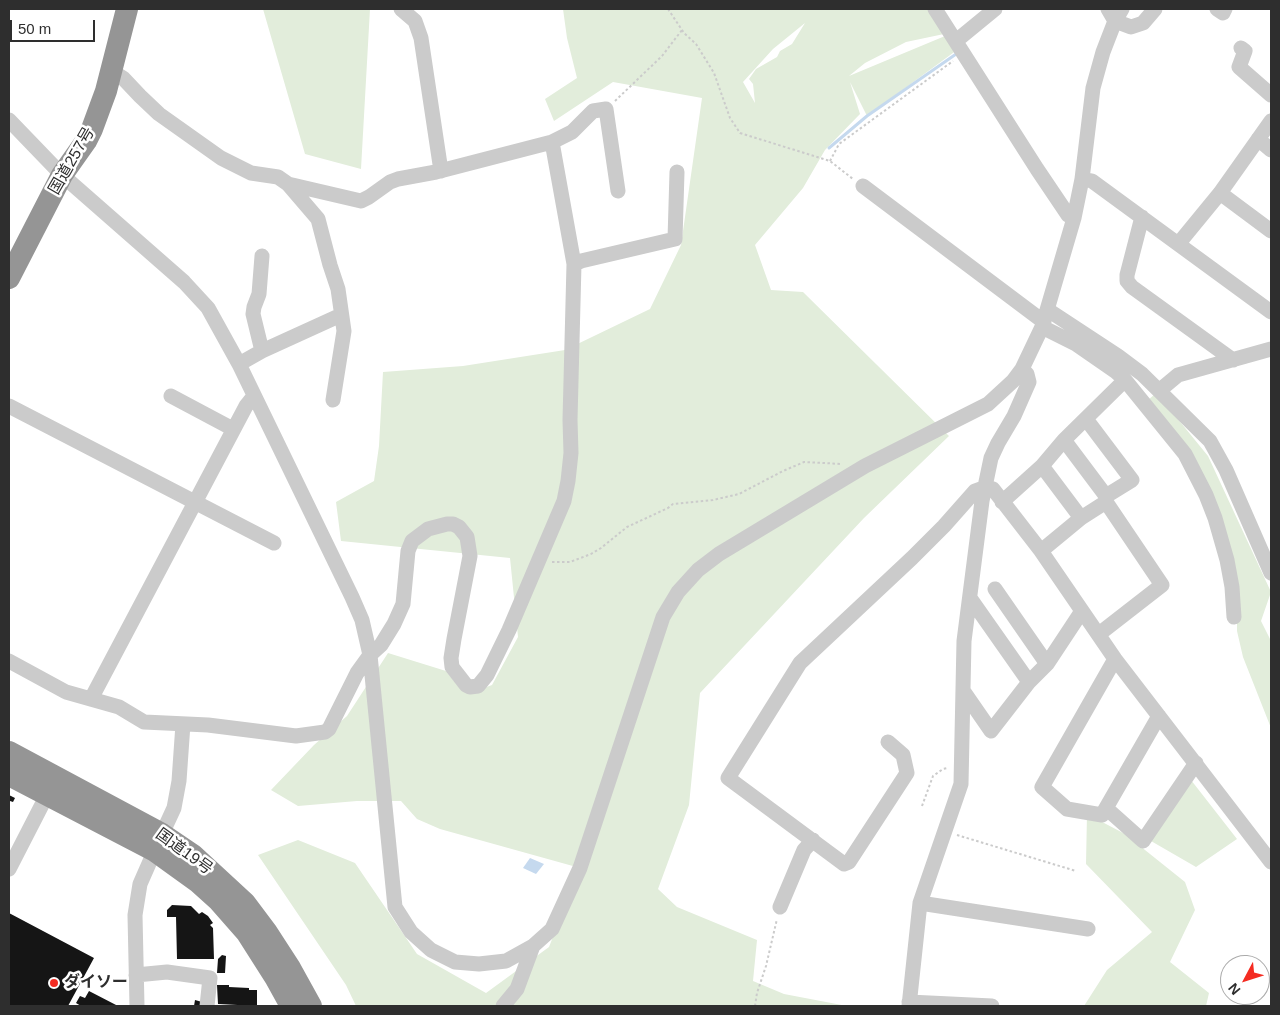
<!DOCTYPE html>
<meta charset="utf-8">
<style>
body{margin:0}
#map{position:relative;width:1280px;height:1015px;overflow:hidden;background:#fff;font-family:Arial,sans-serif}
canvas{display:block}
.frame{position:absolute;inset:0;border:10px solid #2e2e2e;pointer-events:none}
.north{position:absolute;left:1220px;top:955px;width:50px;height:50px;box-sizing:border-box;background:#fff;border:1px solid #ababab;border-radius:50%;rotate:230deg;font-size:14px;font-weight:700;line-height:20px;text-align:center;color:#2e2e2e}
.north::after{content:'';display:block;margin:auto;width:18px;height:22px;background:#f42c22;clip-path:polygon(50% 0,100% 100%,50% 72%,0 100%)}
.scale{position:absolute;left:10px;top:20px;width:85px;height:22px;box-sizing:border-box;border:2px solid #2e2e2e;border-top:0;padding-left:6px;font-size:15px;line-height:18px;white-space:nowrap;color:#2e2e2e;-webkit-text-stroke:4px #fff;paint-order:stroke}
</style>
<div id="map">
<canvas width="1280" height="1015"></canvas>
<div class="frame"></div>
<div class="north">N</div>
<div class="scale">50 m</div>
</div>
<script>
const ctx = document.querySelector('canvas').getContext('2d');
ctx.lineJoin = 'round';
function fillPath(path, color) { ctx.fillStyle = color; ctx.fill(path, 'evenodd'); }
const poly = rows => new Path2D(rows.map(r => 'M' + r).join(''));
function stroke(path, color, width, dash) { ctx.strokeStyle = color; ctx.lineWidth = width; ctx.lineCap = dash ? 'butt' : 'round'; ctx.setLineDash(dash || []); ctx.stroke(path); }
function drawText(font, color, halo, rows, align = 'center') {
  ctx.font = font + ' Arial,"Noto Sans JP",sans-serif'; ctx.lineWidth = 5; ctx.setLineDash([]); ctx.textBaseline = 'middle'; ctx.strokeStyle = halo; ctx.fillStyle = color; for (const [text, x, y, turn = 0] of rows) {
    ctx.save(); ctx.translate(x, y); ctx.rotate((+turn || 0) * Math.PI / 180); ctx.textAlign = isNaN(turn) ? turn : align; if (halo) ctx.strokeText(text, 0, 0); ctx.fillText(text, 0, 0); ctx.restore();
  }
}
fillPath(poly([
 [263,9,370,9,361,169,305,154],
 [563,9,928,9,944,34,906,42,865,63,849,76,945,36,957,50,867,116,850,82,860,114,825,150,803,188,755,245,771,290,803,292,949,436,864,518,700,693,689,805,658,889,677,907,757,940,753,981,784,994,847,1006,356,1006,346,985,258,855,298,840,355,863,417,954,486,993,549,947,580,868,440,829,417,819,401,801,357,801,298,806,271,790,314,745,347,716,388,653,446,671,459,687,473,692,492,685,518,637,510,558,341,541,336,502,374,481,379,446,383,372,463,366,565,350,650,309,681,245,702,98,613,82,554,121,545,99,577,78,567,38],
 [805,23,792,44,780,51,777,57,756,69,749,79,753,84,755,103,743,82,773,49],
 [1155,394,1168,407,1208,456,1271,592,1261,621,1271,641,1271,728,1243,657,1237,631,1237,586,1223,530,1148,400],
 [1191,780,1237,839,1196,867,1151,841],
 [1087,814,1125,834,1185,882,1195,910,1170,962,1209,993,1206,1006,1084,1006,1107,970,1152,932,1086,864]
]), '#e2eddb');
fillPath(poly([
 [530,858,544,864,536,874,523,868]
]), '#c5d9ee');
stroke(poly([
 [829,148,867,116,959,52]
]), '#c5d9ee', 3);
fillPath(poly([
 [9,795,15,798,13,802,10,801,9,804],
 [172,905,191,906,199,914,202,912,208,916,213,923,210,925,213,928,214,959,177,959,176,917,167,917,167,910],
 [9,913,94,958,68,1006,9,1006],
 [222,955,226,956,225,973,217,973,218,959],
 [217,985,229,985,229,987,249,988,249,990,257,990,257,1006,218,1004],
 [89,991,118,1006,81,1006,76,1003,80,996,85,998],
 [195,1000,202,1002,202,1006,194,1006]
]), '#151515');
stroke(poly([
 [668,9,684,33,696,44,714,73,730,118,740,133,830,161,853,179],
 [615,101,662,56,682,30],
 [830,161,839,144,953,61],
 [552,562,570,562,591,554,601,548,627,527,668,508,673,504,713,500,739,494,783,471,804,462,842,464],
 [922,806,933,776,943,769,948,768],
 [957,835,1076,871],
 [755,1006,757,993,766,966,777,919]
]), '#cbcbcb', 2, [2.5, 2.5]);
stroke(poly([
 [401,9,415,21,421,38,441,171],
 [935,9,1037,169,1068,215,1074,218],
 [1108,9,1115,21,1131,27,1143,23,1155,9],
 [1217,9,1223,13,1225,9],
 [956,41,995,9],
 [1241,48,1245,51,1239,67,1271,95],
 [112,71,123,78,140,96,159,114,221,158,251,173,278,177,288,184,318,219,330,265,338,289,344,331,333,400],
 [9,120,62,175,184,282,208,308,239,364,352,597,362,620,370,655,395,907,411,932,431,950,455,962,479,964,506,961,533,946,552,929,580,868,663,617,678,592,698,570,719,554,865,466,988,404,1013,381,1022,369,1042,327,1074,218,1082,179,1093,88,1103,52,1115,21,1122,9],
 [1258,139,1271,150],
 [1082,179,1092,181,1271,312],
 [288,184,361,201,369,197,390,182,398,179,436,172,552,142,572,132,593,111,606,109,618,191],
 [863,186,1044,322],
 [1220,193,1271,231],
 [1142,217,1127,275,1127,281,1132,287,1233,360],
 [1179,243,1220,193,1271,121],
 [262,256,259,294,254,307,253,314,262,351],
 [574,264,581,261,675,239,677,172],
 [1048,310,1118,356,1142,374,1210,441,1226,470,1271,573],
 [239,364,262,351,341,315],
 [1125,380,1185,454,1206,495,1215,518,1227,560,1232,587,1234,617],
 [1160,390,1178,375,1271,349],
 [171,396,233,429],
 [9,406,274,543],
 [1064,440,1106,496],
 [1042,466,1081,518],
 [1002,502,1042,466,1064,440,1125,380,1115,371,1076,344,1042,327],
 [1041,551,1081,518,1106,502,1106,496,1132,480,1086,419],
 [995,589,1047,664],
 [970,598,1029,682],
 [1099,634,1162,585,1106,502],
 [1115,659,1042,787,1067,809,1102,815,1106,808,1143,841,1196,763],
 [9,661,66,692,119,707,144,722,208,725,296,736,325,732,329,729,357,673,370,655,381,645,394,624,403,604,408,551,412,541,428,529,447,524,453,524,459,527,467,537,470,556,454,639,451,658,452,667,466,685,470,687,478,686,487,675,509,630,564,501,568,481,571,453,570,420,574,264,552,142],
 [964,692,991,731,1029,682,1047,664,1082,611],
 [91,699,246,406,254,396],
 [888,742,903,755,907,773,849,862,844,864,728,778,800,663,912,558,944,526,975,491,986,487,993,489,1041,551,1115,659,1271,862],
 [1106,808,1159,716],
 [9,869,47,795],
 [920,903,1088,929],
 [780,907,804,850,813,840],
 [136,975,167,972,210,978,207,1006],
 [909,1002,992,1006],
 [137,1006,135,915,140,884,162,834,174,808,179,781,183,724],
 [503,1006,517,989,533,946],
 [909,1006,920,903,961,784,964,641,982,501,991,458,998,443,1014,416,1029,382,1027,374,1022,369]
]), '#cbcbcb', 15);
stroke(poly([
 [9,278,62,175,86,141,92,129,106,91,127,9],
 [9,752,162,834,193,855,245,903,266,931,290,968,311,1006],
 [9,775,155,851,198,882,218,900,247,933,275,977,291,1006]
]), '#959595', 22);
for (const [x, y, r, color] of [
 [54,983,5,"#f42c22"]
]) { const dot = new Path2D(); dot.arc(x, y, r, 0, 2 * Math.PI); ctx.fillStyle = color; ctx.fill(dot); stroke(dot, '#fff', 2); }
drawText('16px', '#2e2e2e', '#fff', [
 ["国道257号",72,161,-60],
 ["国道19号",184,852,36]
]);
drawText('bold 16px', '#2e2e2e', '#fff', [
 ["ダイソー",64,983]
], 'left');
</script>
